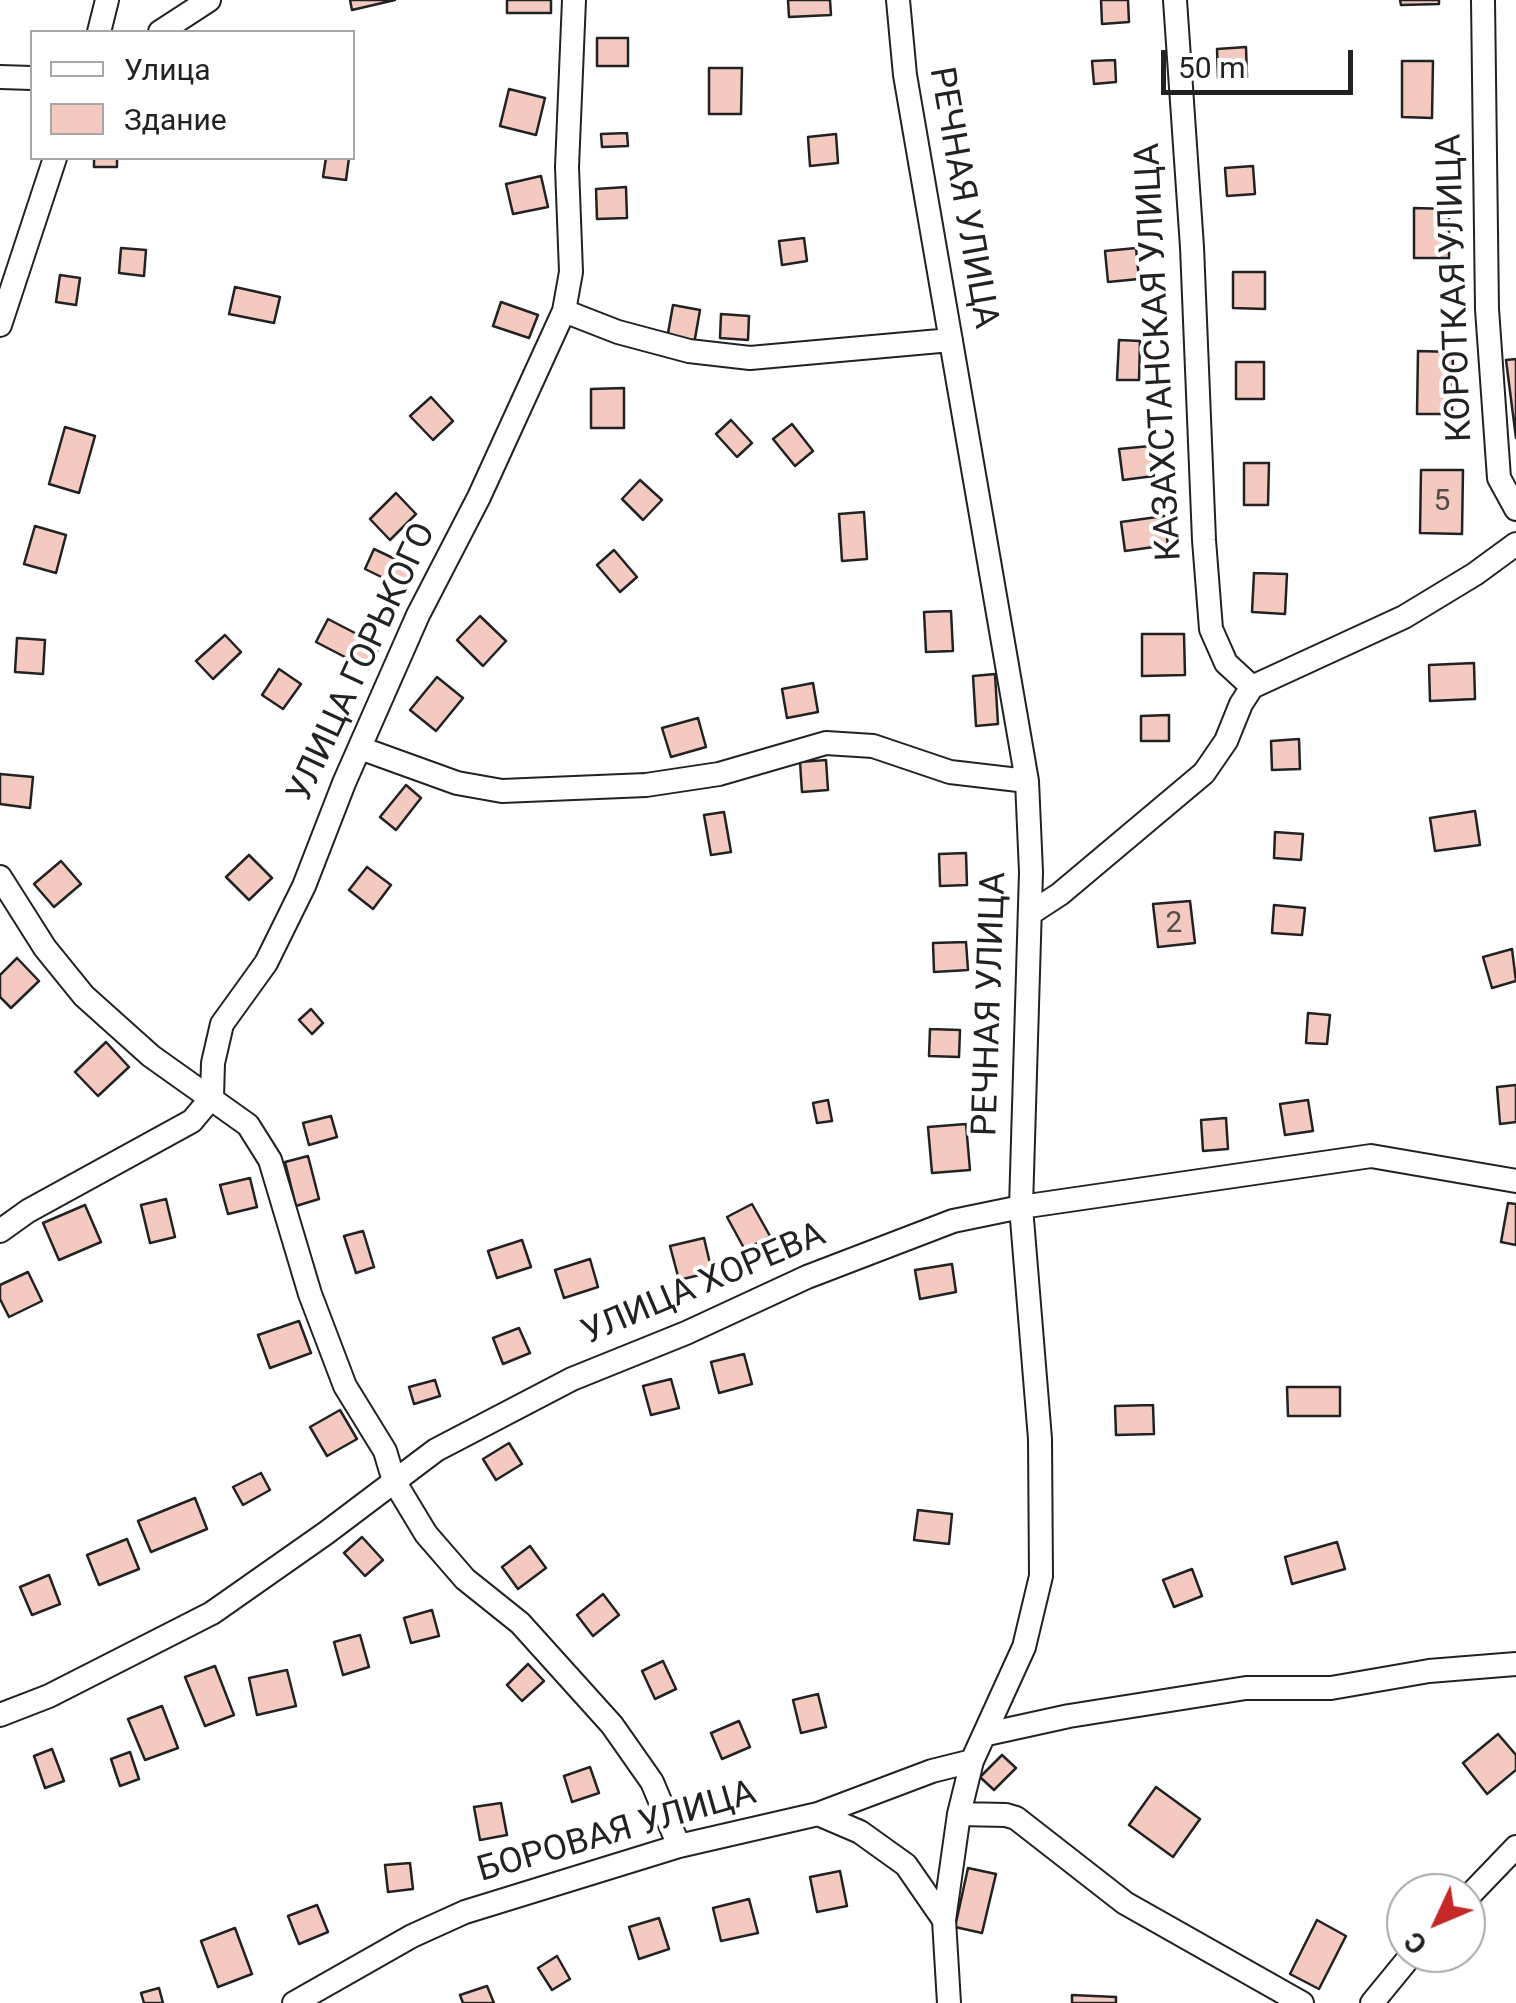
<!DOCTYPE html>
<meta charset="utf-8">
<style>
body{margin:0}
#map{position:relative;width:1516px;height:2003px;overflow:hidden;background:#fff;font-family:Roboto,sans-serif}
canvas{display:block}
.legend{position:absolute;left:30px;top:30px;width:325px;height:130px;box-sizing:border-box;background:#fff;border:2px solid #a7a7a7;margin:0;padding:12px 18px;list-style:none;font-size:30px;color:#222}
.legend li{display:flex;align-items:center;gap:20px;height:50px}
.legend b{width:50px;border:2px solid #a7a7a7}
.north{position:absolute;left:1386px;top:1873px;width:100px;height:100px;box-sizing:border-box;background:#fff;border:2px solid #a7a7a7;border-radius:50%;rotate:226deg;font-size:28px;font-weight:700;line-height:40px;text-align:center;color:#222}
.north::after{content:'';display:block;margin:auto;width:35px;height:45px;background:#c62828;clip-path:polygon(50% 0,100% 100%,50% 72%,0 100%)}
.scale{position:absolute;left:1161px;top:50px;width:192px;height:45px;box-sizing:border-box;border:5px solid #222;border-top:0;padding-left:12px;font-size:30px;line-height:35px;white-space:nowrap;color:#222;-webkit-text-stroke:8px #fff;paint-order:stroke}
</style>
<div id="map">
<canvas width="1516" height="2003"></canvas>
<ul class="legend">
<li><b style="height:12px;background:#fff"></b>Улица</li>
<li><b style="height:28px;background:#f3c9c0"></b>Здание</li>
</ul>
<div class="north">С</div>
<div class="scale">50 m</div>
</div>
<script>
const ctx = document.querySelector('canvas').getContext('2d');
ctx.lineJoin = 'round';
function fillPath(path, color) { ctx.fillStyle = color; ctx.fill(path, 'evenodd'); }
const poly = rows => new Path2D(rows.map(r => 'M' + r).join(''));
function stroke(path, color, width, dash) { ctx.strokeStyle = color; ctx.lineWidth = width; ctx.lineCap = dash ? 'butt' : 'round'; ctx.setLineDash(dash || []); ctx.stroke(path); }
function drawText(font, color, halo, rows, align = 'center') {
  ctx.font = font + ' Roboto,sans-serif'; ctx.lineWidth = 8; ctx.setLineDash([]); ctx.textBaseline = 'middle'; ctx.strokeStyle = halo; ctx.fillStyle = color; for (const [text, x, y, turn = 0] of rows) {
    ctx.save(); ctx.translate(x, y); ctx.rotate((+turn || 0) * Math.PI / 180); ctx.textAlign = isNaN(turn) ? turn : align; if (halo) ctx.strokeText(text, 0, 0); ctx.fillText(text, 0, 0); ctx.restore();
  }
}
const building = poly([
 [350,0,395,0,352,10,350,0],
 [507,0,551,0,551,13,507,13,507,0],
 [788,0,830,0,831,15,789,17,788,0],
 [1101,0,1128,0,1129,22,1102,24,1101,0],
 [1400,0,1439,0,1439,4,1401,5,1400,0],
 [597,38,628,38,628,66,597,66,597,38],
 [1246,47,1247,77,1218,78,1217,49,1246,47],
 [1115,60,1116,82,1094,84,1092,61,1115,60],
 [1402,61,1433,61,1432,118,1402,117,1402,61],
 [709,68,742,68,741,114,709,114,709,68],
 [509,89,545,98,536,135,500,126,509,89],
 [627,133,628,146,602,147,601,134,627,133],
 [836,134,838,163,810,166,808,137,836,134],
 [94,158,117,158,117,167,94,167,94,158],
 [326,158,349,158,346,180,323,177,326,158],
 [1253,166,1255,194,1227,196,1225,168,1253,166],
 [541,176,548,207,513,214,506,184,541,176],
 [626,187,627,218,597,219,596,189,626,187],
 [1414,208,1449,209,1449,258,1414,258,1414,208],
 [804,238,807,261,782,265,779,241,804,238],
 [121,248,146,250,144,276,119,273,121,248],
 [1136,248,1139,279,1108,282,1105,251,1136,248],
 [1233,272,1265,272,1265,309,1233,308,1233,272],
 [60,275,80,278,76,305,56,302,60,275],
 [235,287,280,297,274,323,229,314,235,287],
 [501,302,538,315,529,338,493,326,501,302],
 [673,305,700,310,694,344,667,339,673,305],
 [721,314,749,316,748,340,720,338,721,314],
 [1119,340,1140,341,1139,380,1117,380,1119,340],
 [1418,351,1453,352,1452,414,1417,414,1418,351],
 [1516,359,1516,438,1506,360,1516,359],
 [1236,362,1264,362,1264,399,1236,399,1236,362],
 [624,388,624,428,591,428,591,389,624,388],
 [431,397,453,421,433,440,410,416,431,397],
 [731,420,752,443,737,457,716,434,731,420],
 [792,424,813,451,795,466,773,439,792,424],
 [65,427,95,436,79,493,49,484,65,427],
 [1150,446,1154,476,1123,480,1119,449,1150,446],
 [1244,463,1269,463,1268,505,1244,505,1244,463],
 [1421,470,1463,470,1462,534,1420,533,1421,470],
 [640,480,662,500,643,520,622,499,640,480],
 [396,493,416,514,390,540,370,519,396,493],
 [864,512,867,559,842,561,839,514,864,512],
 [1164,516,1168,545,1125,551,1121,522,1164,516],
 [35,526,66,535,56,573,24,564,35,526],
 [374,549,412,567,402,587,365,569,374,549],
 [614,550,637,577,620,592,597,565,614,550],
 [1254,573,1287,574,1285,614,1252,612,1254,573],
 [951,611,953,651,926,652,924,612,951,611],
 [480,616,506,641,483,666,457,640,480,616],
 [328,619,380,646,368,669,316,642,328,619],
 [1142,634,1184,634,1185,675,1142,676,1142,634],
 [225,635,241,652,213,679,196,661,225,635],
 [17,638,45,640,43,674,15,672,17,638],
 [1474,663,1475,699,1430,701,1429,665,1474,663],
 [279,669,301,684,283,709,262,695,279,669],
 [995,674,998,724,976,726,973,676,995,674],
 [437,677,463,698,436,731,410,710,437,677],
 [813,683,818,712,787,718,782,689,813,683],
 [1169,715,1169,741,1141,741,1141,716,1169,715],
 [698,718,706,747,671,757,662,728,698,718],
 [1299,739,1300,769,1272,770,1271,741,1299,739],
 [826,760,828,790,802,792,800,762,826,760],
 [0,774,33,777,30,808,0,804,0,774],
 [406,785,421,798,396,830,380,817,406,785],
 [1475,811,1480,845,1435,851,1430,818,1475,811],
 [724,812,731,852,711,855,704,815,724,812],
 [1275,832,1303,834,1301,860,1274,858,1275,832],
 [966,853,967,885,940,886,939,854,966,853],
 [249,855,272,878,249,900,226,877,249,855],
 [61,861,81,884,54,907,34,884,61,861],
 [367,867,391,885,373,909,349,890,367,867],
 [1190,901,1195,943,1158,947,1153,904,1190,901],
 [1274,905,1305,908,1302,935,1272,933,1274,905],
 [966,942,968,970,934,972,933,943,966,942],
 [1512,949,1516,981,1492,988,1483,957,1512,949],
 [17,958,39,981,11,1008,0,997,0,975,17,958],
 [311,1009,323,1023,312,1034,299,1020,311,1009],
 [1308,1013,1330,1015,1327,1044,1306,1043,1308,1013],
 [930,1029,960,1030,959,1057,929,1056,930,1029],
 [106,1042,129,1067,98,1096,75,1072,106,1042],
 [1516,1085,1516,1122,1500,1124,1497,1087,1516,1085],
 [828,1100,832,1121,817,1123,813,1103,828,1100],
 [1308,1100,1313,1131,1285,1135,1280,1104,1308,1100],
 [331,1116,337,1137,309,1145,303,1123,331,1116],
 [1226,1118,1228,1149,1203,1151,1201,1120,1226,1118],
 [966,1124,970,1170,932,1173,928,1127,966,1124],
 [308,1156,319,1199,296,1206,285,1162,308,1156],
 [250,1178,257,1207,228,1214,220,1185,250,1178],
 [166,1199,175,1237,150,1243,141,1205,166,1199],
 [1508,1203,1516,1204,1516,1245,1501,1242,1508,1203],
 [752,1204,770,1236,745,1250,727,1217,752,1204],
 [85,1205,101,1242,59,1260,43,1223,85,1205],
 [363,1231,374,1267,356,1273,344,1236,363,1231],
 [704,1238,712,1272,679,1280,670,1246,704,1238],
 [522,1240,531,1267,497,1278,488,1251,522,1240],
 [590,1259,598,1287,564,1298,555,1270,590,1259],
 [952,1264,956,1292,920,1299,915,1270,952,1264],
 [28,1272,42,1301,9,1317,0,1299,0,1285,28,1272],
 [299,1321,311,1353,270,1368,258,1335,299,1321],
 [519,1328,530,1353,503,1364,493,1338,519,1328],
 [744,1354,752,1384,719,1393,711,1362,744,1354],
 [671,1379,679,1408,651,1415,643,1386,671,1379],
 [435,1380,440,1396,414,1404,409,1387,435,1380],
 [1287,1387,1340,1387,1340,1416,1288,1416,1287,1387],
 [1153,1405,1154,1434,1116,1435,1115,1406,1153,1405],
 [340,1410,357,1439,327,1456,310,1427,340,1410],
 [509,1443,522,1464,496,1480,483,1459,509,1443],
 [261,1473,270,1490,243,1505,233,1487,261,1473],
 [195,1498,207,1529,151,1552,138,1521,195,1498],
 [918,1510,952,1514,949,1544,914,1540,918,1510],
 [362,1537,383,1560,365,1576,344,1553,362,1537],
 [127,1539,139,1569,99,1585,87,1555,127,1539],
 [1337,1542,1345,1569,1292,1584,1285,1557,1337,1542],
 [530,1546,546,1568,518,1589,502,1567,530,1546],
 [1192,1569,1202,1596,1174,1607,1163,1580,1192,1569],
 [49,1575,60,1604,32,1615,20,1587,49,1575],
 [603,1594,619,1615,593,1636,577,1615,603,1594],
 [432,1610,439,1636,411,1643,404,1618,432,1610],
 [360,1635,369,1667,343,1675,334,1642,360,1635],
 [663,1661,676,1689,655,1699,642,1671,663,1661],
 [528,1664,544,1681,522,1701,507,1685,528,1664],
 [215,1666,234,1715,205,1726,185,1677,215,1666],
 [287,1670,296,1706,257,1715,249,1678,287,1670],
 [818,1694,826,1727,801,1733,793,1700,818,1694],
 [162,1706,178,1748,145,1760,128,1719,162,1706],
 [739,1721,750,1747,722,1759,711,1733,739,1721],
 [1498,1734,1516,1755,1516,1770,1487,1794,1463,1763,1498,1734],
 [52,1749,64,1781,45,1788,34,1756,52,1749],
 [130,1752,139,1779,120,1786,111,1759,130,1752],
 [1002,1755,1016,1768,994,1790,980,1777,1002,1755],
 [590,1767,599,1793,572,1802,564,1776,590,1767],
 [1156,1787,1200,1819,1173,1857,1129,1825,1156,1787],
 [501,1803,507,1835,480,1840,474,1807,501,1803],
 [410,1863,413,1889,388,1892,385,1865,410,1863],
 [968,1868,996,1874,982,1933,955,1927,968,1868],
 [840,1871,847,1906,817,1912,810,1877,840,1871],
 [749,1899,758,1933,721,1941,713,1908,749,1899],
 [317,1905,328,1932,299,1944,288,1916,317,1905],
 [659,1918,669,1949,639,1959,629,1927,659,1918],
 [1317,1920,1346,1936,1319,1989,1290,1974,1317,1920],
 [235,1928,252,1974,218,1987,201,1941,235,1928],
 [557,1956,570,1979,552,1990,538,1968,557,1956],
 [487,1986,494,2003,463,2003,460,1995,487,1986],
 [159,1988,163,2003,144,2003,141,1993,159,1988],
 [1072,1995,1116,1997,1116,2003,1072,2003,1072,1995]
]);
fillPath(building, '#f3c9c0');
stroke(building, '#222', 2.5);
const minor = poly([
 [898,0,905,75,1027,781,1031,872,1021,1207,1040,1439,1041,1576,1024,1647,972,1761,959,1814,944,1920,949,2003],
 [1175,0,1192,247,1204,540,1211,629,1226,663,1252,687],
 [1483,0,1487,309,1499,478,1516,509],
 [99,32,107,0],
 [160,32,209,0],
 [0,77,32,78],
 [564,311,618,332,689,351,750,358,951,340],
 [0,325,55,158],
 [360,748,457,783,502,791,646,785,719,774,826,743,873,746,950,772,1027,781],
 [0,877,45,948,84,996,151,1056,248,1125,270,1160,310,1294,345,1386,385,1451,394,1481,426,1534,465,1579,520,1623,612,1725,652,1782,679,1846],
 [1031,913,1060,894,1204,773,1226,741,1241,704,1252,687,1404,617,1475,574,1516,544],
 [0,1231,28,1211,192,1121,212,1097,213,1063,222,1024,266,963,304,886,344,783,418,615,479,497,564,311,571,272,567,167,574,0],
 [0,1715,49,1696,212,1613,326,1533,436,1450,572,1379,686,1333,807,1277,953,1221,1021,1207,1371,1156,1516,1181],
 [987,1734,1069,1716,1246,1688,1331,1688,1429,1671,1516,1664],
 [818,1814,860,1832,906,1865,944,1920],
 [959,1814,1006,1815,1016,1818,1125,1903,1302,2003],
 [1466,1899,1516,1847],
 [294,2003,412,1936,465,1912,679,1846,818,1814,932,1771,972,1761],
 [1372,2003,1413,1953]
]);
stroke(minor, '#222', 26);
stroke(minor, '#fff', 22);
drawText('30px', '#564c4a', null, [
 ["5",1442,502],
 ["2",1174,924]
]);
drawText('35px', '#222', '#fff', [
 ["РЕЧНАЯ УЛИЦА",962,198,80],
 ["КОРОТКАЯ УЛИЦА",1456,288,-92],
 ["КАЗАХСТАНСКАЯ УЛИЦА",1160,352,-93],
 ["УЛИЦА ГОРЬКОГО",363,663,-65],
 ["РЕЧНАЯ УЛИЦА",991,1004,-88],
 ["УЛИЦА ХОРЕВА",704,1285,-23],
 ["БОРОВАЯ УЛИЦА",617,1833,-16]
]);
</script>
